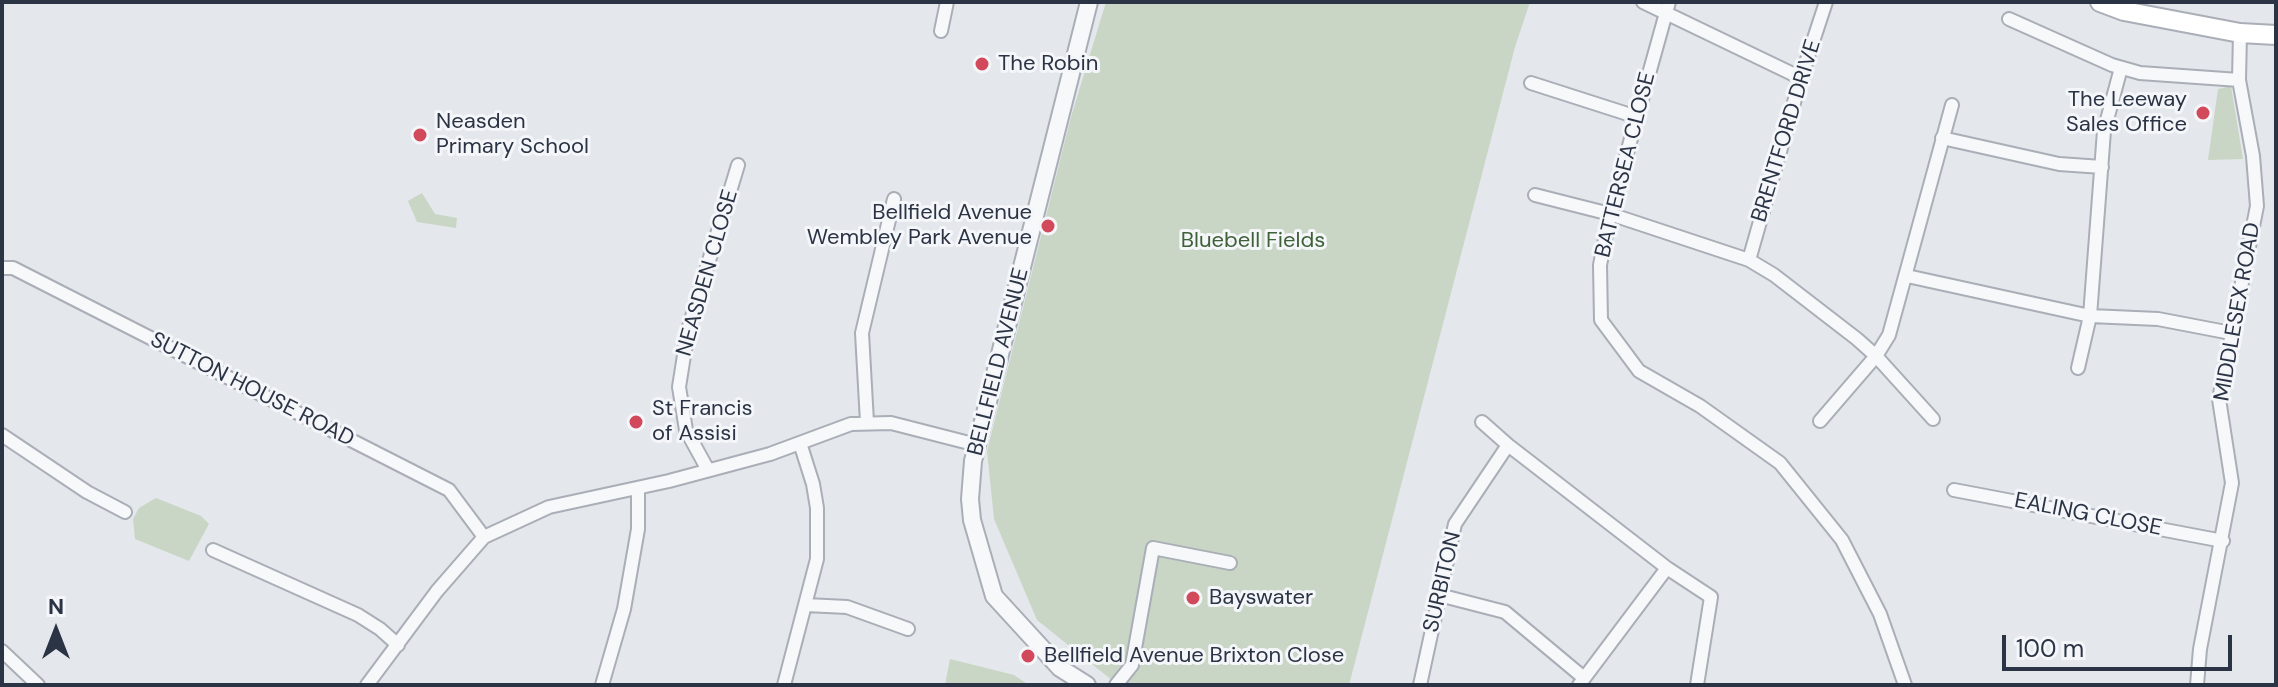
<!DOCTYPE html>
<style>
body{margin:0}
#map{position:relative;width:2278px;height:687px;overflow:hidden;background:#e4e7ec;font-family:"DM Sans",sans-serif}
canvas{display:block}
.frame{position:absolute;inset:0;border:4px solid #2b3445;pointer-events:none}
.north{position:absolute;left:16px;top:591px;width:80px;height:80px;-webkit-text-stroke:6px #f4f6f9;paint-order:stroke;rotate:0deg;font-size:22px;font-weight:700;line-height:32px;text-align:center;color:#2b3445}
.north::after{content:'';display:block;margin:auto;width:28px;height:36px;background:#2b3445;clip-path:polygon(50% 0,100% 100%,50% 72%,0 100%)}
.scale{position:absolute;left:2002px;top:635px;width:230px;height:36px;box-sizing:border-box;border:4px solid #2b3445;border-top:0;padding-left:10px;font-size:24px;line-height:28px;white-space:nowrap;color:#2b3445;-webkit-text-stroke:6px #f4f6f9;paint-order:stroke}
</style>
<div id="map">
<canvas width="2278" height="687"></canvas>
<div class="frame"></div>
<div class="north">N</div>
<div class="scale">100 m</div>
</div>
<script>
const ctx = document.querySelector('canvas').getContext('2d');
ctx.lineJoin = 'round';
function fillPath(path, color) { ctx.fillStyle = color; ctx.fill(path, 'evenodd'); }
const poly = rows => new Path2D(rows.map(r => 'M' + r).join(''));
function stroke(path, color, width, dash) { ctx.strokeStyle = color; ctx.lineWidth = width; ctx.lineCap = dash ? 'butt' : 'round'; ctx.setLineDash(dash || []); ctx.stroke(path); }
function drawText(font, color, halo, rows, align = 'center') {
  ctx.font = font + ' "DM Sans",sans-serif'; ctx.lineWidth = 6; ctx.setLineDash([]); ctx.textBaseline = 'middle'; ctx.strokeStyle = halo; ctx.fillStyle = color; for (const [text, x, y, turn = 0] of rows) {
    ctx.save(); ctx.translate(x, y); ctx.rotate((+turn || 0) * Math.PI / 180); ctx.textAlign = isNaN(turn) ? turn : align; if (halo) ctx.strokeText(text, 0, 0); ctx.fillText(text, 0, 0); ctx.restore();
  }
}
fillPath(poly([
 [1106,2,1530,2,1515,47,1349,685,1118,685,1037,620,994,519,987,451,1071,117],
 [2231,86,2243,159,2208,160,2218,89],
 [422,193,435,214,457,218,456,228,417,222,408,201],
 [156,498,201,516,209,524,189,561,135,539,133,519,139,508],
 [950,659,1014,675,1029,685,945,685]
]), '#c9d6c5');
const minor = poly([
 [1643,2,1801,78],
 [1669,2,1610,214,1600,265,1601,320,1639,371,1700,406,1780,463,1842,540,1880,614,1905,685],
 [2009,19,2112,65,2140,73,2239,80],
 [941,31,947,2],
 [1531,83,1637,117],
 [1942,138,2059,164,2102,167],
 [1535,195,1610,214,1749,260,1774,275,1857,339,1876,356,1933,419],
 [1749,260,1801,78,1826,2],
 [2,268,13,268,449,490,484,537],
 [1907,276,2090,316,2158,319,2231,333],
 [2078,368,2090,316,2104,131,2121,68],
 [1820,421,1876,356,1889,335,1952,105],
 [867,422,862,333,894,199],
 [1482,422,1508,445],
 [2,435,87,492,125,512],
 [708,470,686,430,679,387,688,330,738,165],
 [1954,490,2223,541],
 [213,550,358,615,380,629,398,645],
 [1439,595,1505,612,1584,678],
 [806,605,847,607,908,629],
 [2,651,38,685],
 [367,685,437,591,484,537,549,507,669,481,770,454,851,424,891,423,977,445],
 [602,685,624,609,638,529,638,488],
 [784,685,817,559,817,508,813,484,800,443],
 [1116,685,1132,665,1153,548,1230,563],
 [1420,685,1455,524,1508,445,1667,568,1711,597,1697,685],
 [1579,685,1667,568],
 [2197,685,2200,649,2232,483,2219,399,2257,206,2253,156,2239,80,2240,33]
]);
const tertiary = poly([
 [1087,685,1060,668,994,596,972,520,970,499,973,461,1089,2]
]);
const secondary = poly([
 [2100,2,2124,11,2240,33,2276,35]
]);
stroke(minor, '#a9aeb7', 16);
stroke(tertiary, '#a9aeb7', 20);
stroke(secondary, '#a9aeb7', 22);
stroke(minor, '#f7f8fa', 12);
stroke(tertiary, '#f7f8fa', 16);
stroke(secondary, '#fff', 18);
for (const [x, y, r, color] of [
 [982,64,8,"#d1495b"],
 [2203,113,8,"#d1495b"],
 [420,135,8,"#d1495b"],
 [1048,226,8,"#d1495b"],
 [636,422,8,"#d1495b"],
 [1193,598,8,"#d1495b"],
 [1028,656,8,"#d1495b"]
]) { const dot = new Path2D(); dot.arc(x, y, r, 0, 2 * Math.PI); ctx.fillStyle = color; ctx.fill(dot); stroke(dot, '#f4f6f9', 3); }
drawText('22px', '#2b3445', '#f4f6f9', [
 ["The Robin",998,64],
 ["The Leeway",2187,100,"right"],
 ["Sales Office",2187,125,"right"],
 ["Neasden",436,122],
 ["Primary School",436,147],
 ["Bellfield Avenue",1032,213,"right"],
 ["Wembley Park Avenue",1032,238,"right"],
 ["St Francis",652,409],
 ["of Assisi",652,434],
 ["Bayswater",1209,598],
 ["Bellfield Avenue Brixton Close",1044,656]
], 'left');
drawText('22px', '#2b3445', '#f4f6f9', [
 ["BRENTFORD DRIVE",1787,131,-73],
 ["BATTERSEA CLOSE",1626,165,-76],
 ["NEASDEN CLOSE",708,273,-74],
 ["MIDDLESEX ROAD",2238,312,-80],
 ["BELLFIELD AVENUE",999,362,-76],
 ["SUTTON HOUSE ROAD",252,390,27],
 ["EALING CLOSE",2088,515,11],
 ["SURBITON",1443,582,-77]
]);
drawText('22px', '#3f6138', '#f4f6f9', [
 ["Bluebell Fields",1253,241]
]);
</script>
